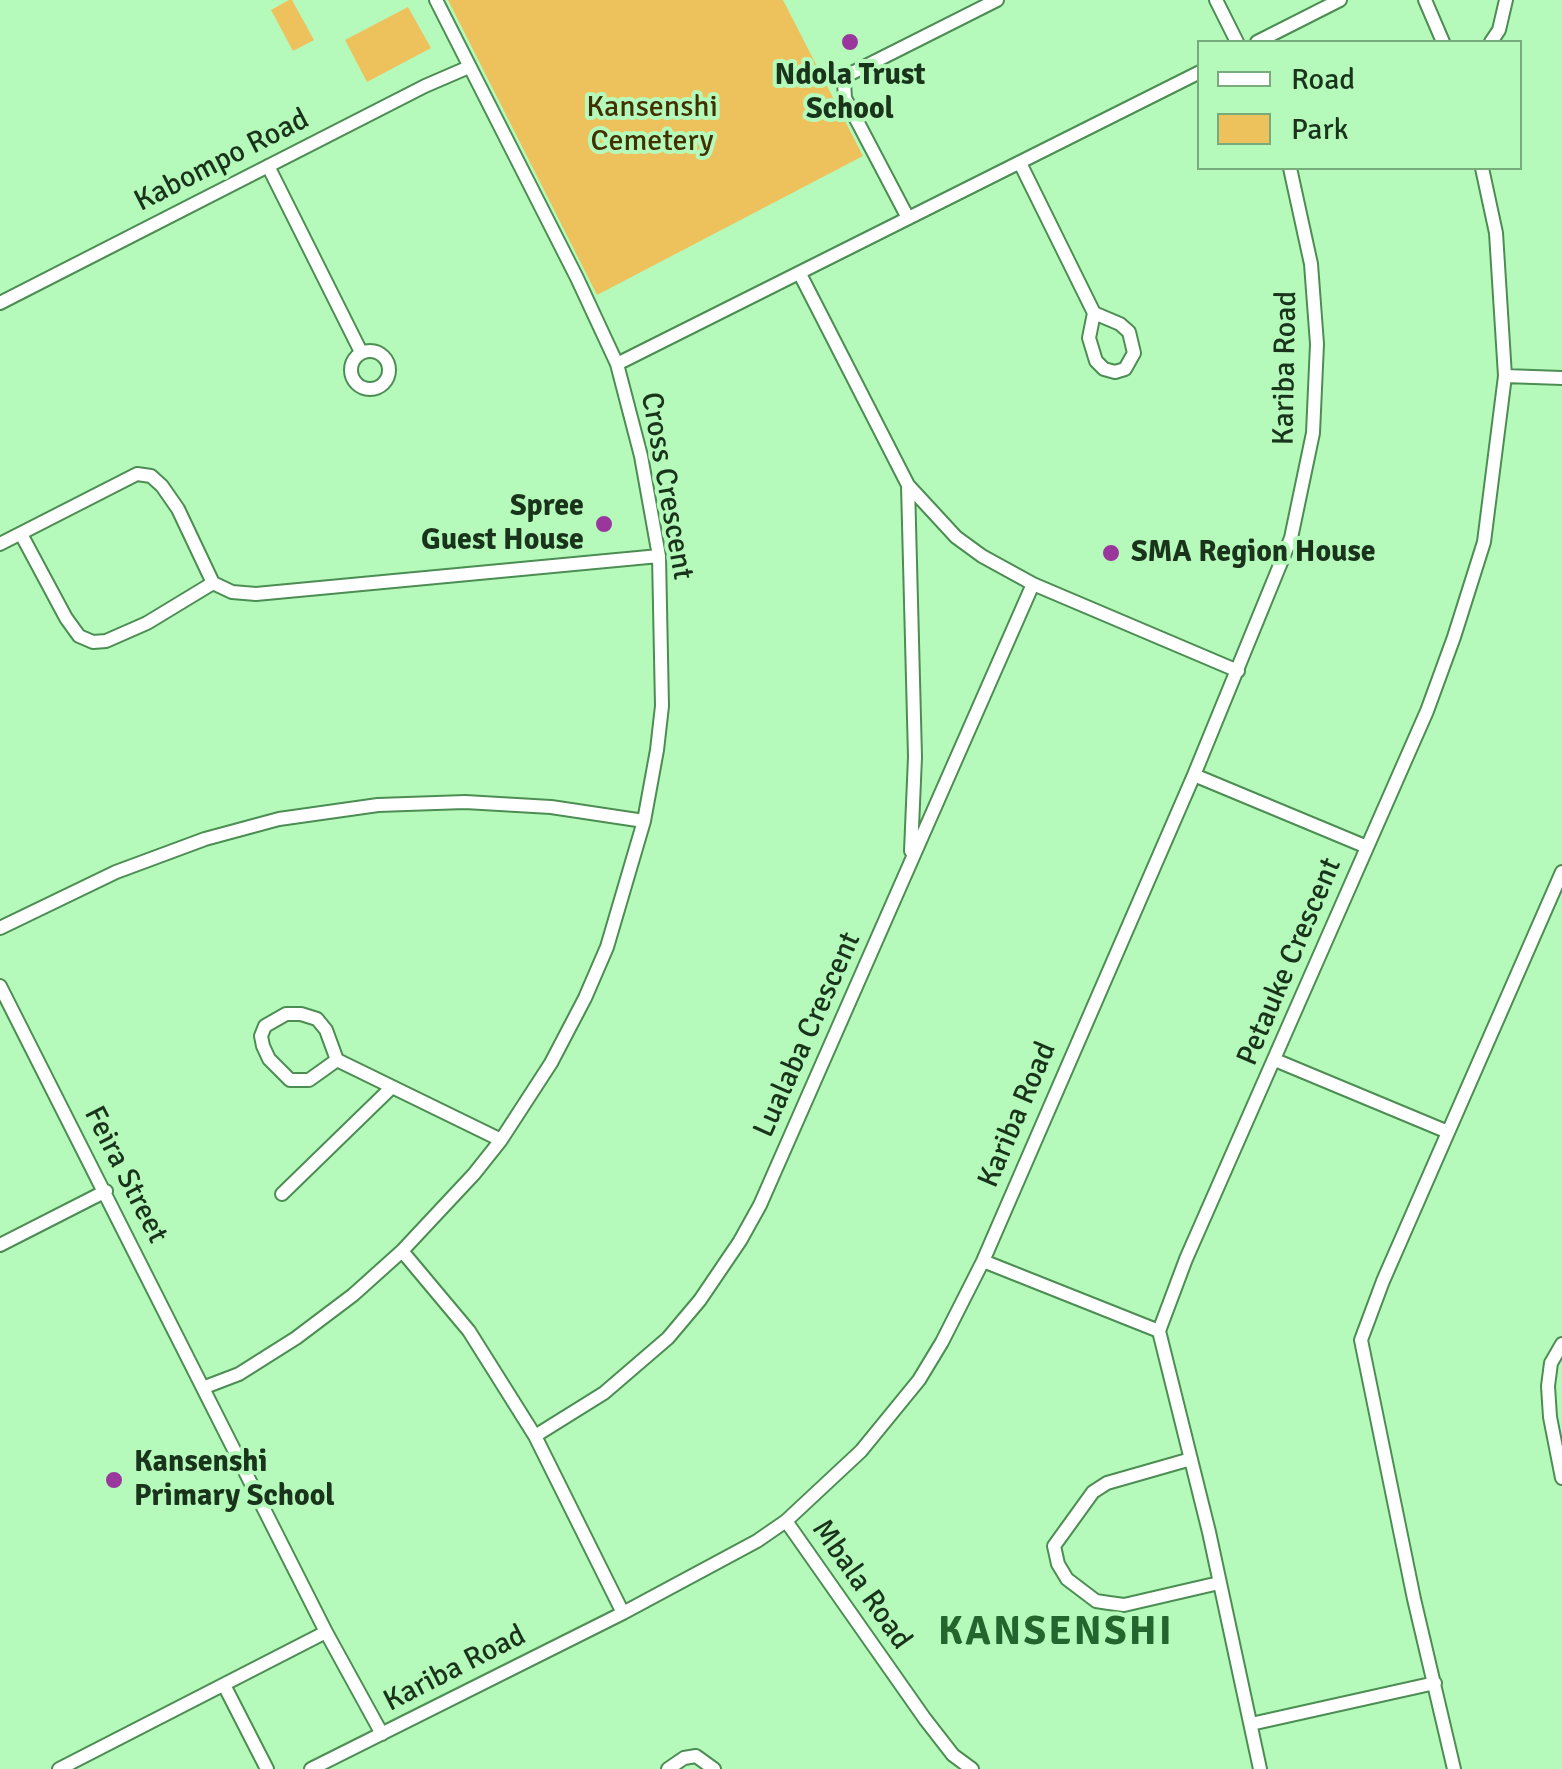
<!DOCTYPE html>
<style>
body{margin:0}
#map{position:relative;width:1562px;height:1769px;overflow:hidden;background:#b6fabb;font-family:Signika,sans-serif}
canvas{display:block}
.legend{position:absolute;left:1197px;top:40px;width:325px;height:130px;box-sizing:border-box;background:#b6fabb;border:2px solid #77ab7b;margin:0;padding:12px 18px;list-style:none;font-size:30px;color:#19341b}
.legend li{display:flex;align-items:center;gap:20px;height:50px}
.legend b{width:50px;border:2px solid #77ab7b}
</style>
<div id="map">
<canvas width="1562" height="1769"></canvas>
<ul class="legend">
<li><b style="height:12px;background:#fff"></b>Road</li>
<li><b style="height:28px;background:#edc25d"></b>Park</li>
</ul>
</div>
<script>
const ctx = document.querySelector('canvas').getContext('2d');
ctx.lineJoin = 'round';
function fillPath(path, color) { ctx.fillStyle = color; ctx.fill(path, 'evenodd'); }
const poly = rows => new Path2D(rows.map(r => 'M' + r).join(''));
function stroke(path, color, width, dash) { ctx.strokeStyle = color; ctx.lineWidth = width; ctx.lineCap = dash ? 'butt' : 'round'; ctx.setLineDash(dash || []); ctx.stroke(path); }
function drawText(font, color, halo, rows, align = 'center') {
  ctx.font = font + ' Signika,sans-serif'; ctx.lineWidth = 8; ctx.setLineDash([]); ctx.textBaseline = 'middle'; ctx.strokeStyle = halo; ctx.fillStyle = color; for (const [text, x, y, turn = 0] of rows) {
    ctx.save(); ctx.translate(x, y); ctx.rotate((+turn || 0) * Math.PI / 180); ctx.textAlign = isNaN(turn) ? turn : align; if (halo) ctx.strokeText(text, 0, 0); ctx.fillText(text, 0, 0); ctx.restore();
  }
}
fillPath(poly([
 [289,0,292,0,314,40,293,51,271,10],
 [448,0,783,0,863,156,597,295],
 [408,7,431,48,367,82,345,40]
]), '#edc25d');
const minor = poly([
 [1216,0,1237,42],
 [1425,0,1443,42],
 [1257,42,1340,0],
 [1491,42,1499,30,1506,0],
 [1020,163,1094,313,1089,338,1096,361,1104,369,1115,372,1125,369,1134,353,1129,332,1120,324,1094,313],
 [268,166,361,352],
 [908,218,845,98,844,82,850,74,997,0],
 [800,274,908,485,956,537,982,556,1033,584,1238,671],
 [0,303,425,86,469,67],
 '351 370a19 19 0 1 1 38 0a19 19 0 1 1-38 0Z',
 [617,364,1200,72],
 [1505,376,1562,378],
 [908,485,915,757,911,851],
 [21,534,66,618,79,636,93,642,106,641,147,623,213,583],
 [0,544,137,474,151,476,162,486,178,509,213,583,232,592,256,594,659,556],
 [1194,775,1367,847],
 [0,928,116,872,205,839,279,819,378,805,465,802,551,807,644,821],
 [0,986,326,1632,382,1734],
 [337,1060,309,1080,290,1080,269,1059,263,1046,261,1036,265,1026,286,1014,301,1014,317,1019,326,1030,337,1060,501,1140],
 [1275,1060,1448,1132],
 [282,1194,391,1088],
 [0,1245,106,1191],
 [402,1251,469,1331,535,1436,623,1613],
 [983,1261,1159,1331],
 [1562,1344,1551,1363,1548,1386,1550,1417,1562,1478],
 [205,1387,239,1374,296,1338,353,1295,402,1251,474,1174,501,1140,551,1063,585,998,607,947,644,821,657,750,662,706,659,556,641,456,617,364,577,278,436,0],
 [535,1436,604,1393,668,1338,700,1300,740,1241,760,1205,1033,584],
 [1191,1459,1107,1483,1093,1492,1054,1546,1058,1564,1067,1579,1096,1601,1109,1603,1124,1605,1219,1583],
 [786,1521,925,1719,953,1755,972,1769],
 [224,1685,267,1769],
 [1251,1724,1435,1683],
 [59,1769,326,1632],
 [311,1769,623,1613,757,1541,786,1521,861,1451,919,1380,942,1342,983,1261,1194,775,1291,538,1313,433,1317,344,1311,264,1290,168],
 [668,1769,684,1758,696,1756,714,1769],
 [1260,1769,1209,1532,1159,1331,1186,1259,1427,711,1454,637,1484,542,1505,376,1496,233,1482,168],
 [1454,1769,1414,1599,1361,1340,1383,1281,1562,872]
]);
stroke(minor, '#4c8d53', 16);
stroke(minor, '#fff', 12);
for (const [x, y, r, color] of [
 [850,42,10,"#9a379d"],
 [604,524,10,"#9a379d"],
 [1111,553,10,"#9a379d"],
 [114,1480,10,"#9a379d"]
]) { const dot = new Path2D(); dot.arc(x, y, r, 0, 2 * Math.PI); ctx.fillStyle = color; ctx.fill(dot); stroke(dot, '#b6fabb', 4); }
drawText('bold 30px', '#19341b', '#b6fabb', [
 ["Ndola Trust",850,76,"center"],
 ["School",850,110,"center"],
 ["Spree",584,507,"right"],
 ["Guest House",584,541,"right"],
 ["SMA Region House",1131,553],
 ["Kansenshi",134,1463],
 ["Primary School",134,1497]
], 'left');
drawText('30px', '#413000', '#b6fabb', [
 ["Kansenshi",652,108],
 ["Cemetery",652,142]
]);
drawText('30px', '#19341b', '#b6fabb', [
 ["Kabompo Road",222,161,-27],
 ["Kariba Road",1286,368,-89],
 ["Cross Crescent",666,486,80],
 ["Petauke Crescent",1290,962,-67],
 ["Lualaba Crescent",808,1035,-66],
 ["Kariba Road",1018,1115,-67],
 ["Feira Street",125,1175,63],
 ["Mbala Road",861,1585,55],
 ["Kariba Road",455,1669,-27]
]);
ctx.letterSpacing = '2.5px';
drawText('bold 40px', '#23652d', '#b6fabb', [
 ["KANSENSHI",1056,1633]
]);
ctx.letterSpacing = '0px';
</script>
